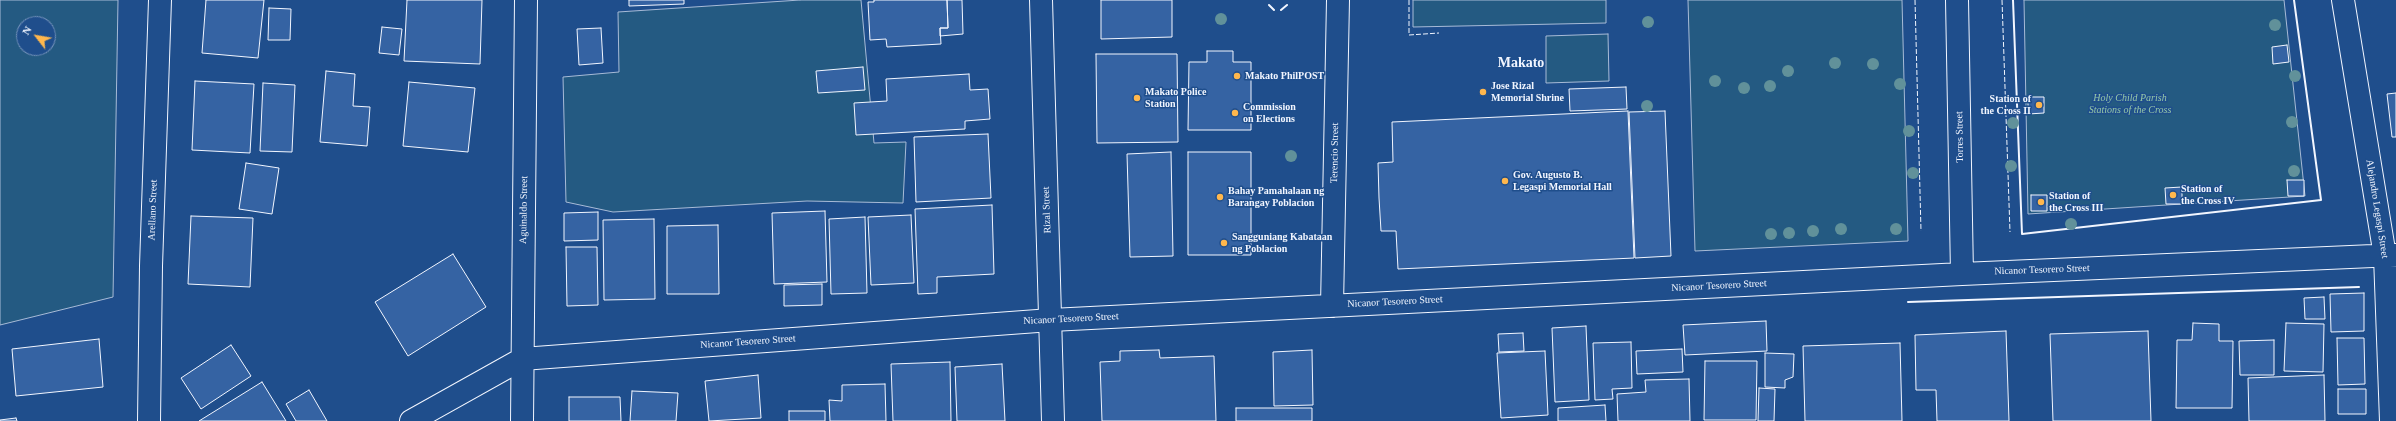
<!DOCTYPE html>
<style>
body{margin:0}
#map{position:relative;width:2396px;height:421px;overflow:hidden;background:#1f4e8c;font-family:Georgia,serif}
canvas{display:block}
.north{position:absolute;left:16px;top:16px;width:40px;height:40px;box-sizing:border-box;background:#1f4e8c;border:1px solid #7391ba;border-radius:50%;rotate:301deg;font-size:11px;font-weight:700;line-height:16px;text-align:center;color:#f2f6ff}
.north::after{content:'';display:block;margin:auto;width:14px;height:18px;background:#ffb74d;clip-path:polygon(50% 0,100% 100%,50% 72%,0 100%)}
</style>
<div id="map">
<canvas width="2396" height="421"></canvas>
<div class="north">N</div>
</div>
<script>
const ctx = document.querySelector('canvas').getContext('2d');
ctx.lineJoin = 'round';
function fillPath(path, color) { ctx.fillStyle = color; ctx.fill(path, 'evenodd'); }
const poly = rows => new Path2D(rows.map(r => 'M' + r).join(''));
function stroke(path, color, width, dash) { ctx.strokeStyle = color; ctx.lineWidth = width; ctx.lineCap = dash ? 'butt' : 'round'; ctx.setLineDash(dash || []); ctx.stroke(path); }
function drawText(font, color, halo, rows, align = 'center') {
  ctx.font = font + ' Georgia,serif'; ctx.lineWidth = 3; ctx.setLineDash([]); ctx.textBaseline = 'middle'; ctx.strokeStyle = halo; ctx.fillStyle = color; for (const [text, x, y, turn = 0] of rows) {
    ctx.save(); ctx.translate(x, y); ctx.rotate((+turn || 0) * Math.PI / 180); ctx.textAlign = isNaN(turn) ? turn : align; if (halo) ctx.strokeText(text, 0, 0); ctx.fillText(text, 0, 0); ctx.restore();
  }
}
const green = poly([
 [0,0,118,0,113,297,0,325,0,0],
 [24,24,48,24,48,48,24,48,24,24],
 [800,0,861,0,874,143,906,142,903,203,807,201,613,212,566,202,563,77,619,72,618,12,800,0],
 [1413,0,1606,0,1606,23,1413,27,1413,0],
 [1688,0,1902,0,1908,241,1695,251,1688,0],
 [2024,0,2284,0,2305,196,2028,214,2024,0],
 [1608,34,1609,81,1546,83,1546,36,1608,34]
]);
fillPath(green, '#245a82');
stroke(green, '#a8bbd7', 1);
const building = poly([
 [206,0,264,0,258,58,202,53,206,0],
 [407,0,482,0,480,64,404,61,407,0],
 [629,0,684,0,684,4,629,6,629,0],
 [874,0,947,0,948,28,940,28,941,44,887,47,886,39,870,40,868,2,874,2,874,0],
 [947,0,962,0,963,34,940,36,940,28,948,28,947,0],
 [1101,0,1172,0,1172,37,1101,39,1101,0],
 [269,8,291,9,290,40,268,40,269,8],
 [382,27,402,29,399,55,379,53,382,27],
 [601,28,603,63,579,65,577,29,601,28],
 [2287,45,2289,62,2273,64,2272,47,2287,45],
 [1207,51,1233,51,1233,62,1251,62,1251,130,1188,130,1189,62,1207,62,1207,51],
 [1096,54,1177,54,1178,142,1097,143,1096,54],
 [863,67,865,90,818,93,816,71,863,67],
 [326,71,355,74,353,106,370,107,367,146,320,142,326,71],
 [969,74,970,90,988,89,990,119,965,121,965,129,856,135,854,103,887,101,886,79,969,74],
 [195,81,254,84,250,153,192,150,195,81],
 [409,82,475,88,468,152,403,146,409,82],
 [263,83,295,85,292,152,260,151,263,83],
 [1626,87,1627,109,1570,111,1569,89,1626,87],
 [2396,93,2396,137,2392,137,2387,94,2396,93],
 [2028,97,2044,97,2044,113,2028,114,2028,97],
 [1628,111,1634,258,1398,269,1396,231,1381,231,1379,198,1378,163,1393,162,1392,122,1628,111],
 [1665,111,1671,256,1635,258,1629,112,1665,111],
 [988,134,991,198,916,202,914,137,988,134],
 [1171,152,1173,256,1130,257,1127,154,1171,152],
 [1188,152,1251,152,1251,255,1188,255,1188,152],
 [246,163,279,168,272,214,239,209,246,163],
 [2287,180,2304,180,2304,196,2288,196,2287,180],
 [2182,187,2182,204,2166,204,2165,188,2182,187],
 [2031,195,2047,195,2047,211,2031,211,2031,195],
 [992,205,994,274,937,277,937,293,918,294,915,209,992,205],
 [825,211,827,282,774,284,772,213,825,211],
 [598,212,598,240,564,241,564,213,598,212],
 [911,215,914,283,871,285,868,217,911,215],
 [191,216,253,218,250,287,188,284,191,216],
 [865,217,867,293,831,294,829,219,865,217],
 [654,219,655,299,604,300,603,220,654,219],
 [718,225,719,294,667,294,667,226,718,225],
 [566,247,597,247,598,305,567,306,566,247],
 [453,254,486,307,408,356,375,302,453,254],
 [822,284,822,305,784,306,784,285,822,284],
 [2364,293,2364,331,2331,332,2330,294,2364,293],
 [2324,297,2325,319,2305,319,2304,298,2324,297],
 [1766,321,1767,351,1685,355,1683,325,1766,321],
 [2193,323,2219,324,2219,341,2233,341,2232,408,2176,408,2177,340,2192,340,2193,323],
 [2286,323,2324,324,2323,372,2284,371,2286,323],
 [1586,326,1589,400,1555,402,1552,328,1586,326],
 [2006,331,2009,421,1937,421,1936,390,1916,390,1915,335,2006,331],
 [2148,331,2151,421,2053,421,2050,334,2148,331],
 [1523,333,1524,351,1499,352,1498,334,1523,333],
 [2337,338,2364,338,2365,384,2338,385,2337,338],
 [99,339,103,387,16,396,12,349,99,339],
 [2274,340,2274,375,2240,375,2239,341,2274,340],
 [1631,342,1632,388,1612,389,1613,399,1595,400,1593,343,1631,342],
 [1900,343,1902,421,1805,421,1803,346,1900,343],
 [231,345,251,376,201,409,181,378,231,345],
 [1682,349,1683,372,1637,374,1636,351,1682,349],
 [1159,350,1160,358,1214,356,1216,421,1102,421,1100,362,1120,361,1120,351,1159,350],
 [1312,350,1313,405,1274,406,1273,352,1312,350],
 [1545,351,1548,415,1501,418,1497,353,1545,351],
 [1765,353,1794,354,1793,377,1785,380,1785,388,1765,387,1765,353],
 [1705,361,1757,361,1756,420,1704,420,1705,361],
 [950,362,951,421,893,421,891,364,950,362],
 [1002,364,1005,421,957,421,955,367,1002,364],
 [758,375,761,418,709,421,705,381,758,375],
 [2324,375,2325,421,2249,421,2248,378,2324,375],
 [1689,379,1690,421,1618,421,1617,394,1646,392,1645,380,1689,379],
 [262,382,286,421,199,421,262,382],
 [885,384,886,421,830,421,829,400,842,401,842,385,885,384],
 [1759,388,1775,389,1774,421,1758,421,1759,388],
 [2338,389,2366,389,2366,414,2338,414,2338,389],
 [309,390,327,421,296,421,286,404,309,390],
 [632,391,678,393,676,421,630,421,632,391],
 [569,397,620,397,621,421,569,421,569,397],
 [1605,405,1606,421,1558,421,1558,408,1605,405],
 [1236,408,1312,408,1312,421,1236,421,1236,408],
 [789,411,825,411,825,421,789,421,789,411],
 [16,418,17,421,0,421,0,420,16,418]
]);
fillPath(building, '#3563a3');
stroke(building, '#f2f6ff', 1);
const minor = poly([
 [1957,0,1962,274],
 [2343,0,2385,256,2391,421],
 [1332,306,1338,0],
 [149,421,151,266,160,0],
 [411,421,522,359,1051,320,1962,274,2396,255],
 [522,421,526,0]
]);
const secondary = poly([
 [1041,0,1053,421]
]);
stroke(minor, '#f2f6ff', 24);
stroke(secondary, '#f2f6ff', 24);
stroke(minor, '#1f4e8c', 22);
stroke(secondary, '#1f4e8c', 22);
stroke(poly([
 [1409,0,1409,35,1439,33],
 [1915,0,1921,231],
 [2002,0,2010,232]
]), '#f2f6ff', 1, [5, 2]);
stroke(poly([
 [2013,0,2022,234,2321,200,2294,0],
 [1269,5,1274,10],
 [1281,10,1287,5],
 [1908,302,2359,287]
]), '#f2f6ff', 2);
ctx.fillStyle = '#61919a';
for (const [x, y] of [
 [1221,19],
 [1648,22],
 [2275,25],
 [1835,63],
 [1873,64],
 [1788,71],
 [2295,76],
 [1715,81],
 [1900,84],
 [1770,86],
 [1744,88],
 [1647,106],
 [2292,122],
 [2013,123],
 [1909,131],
 [1291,156],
 [2011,166],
 [2294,171],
 [1913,173],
 [2071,224],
 [1841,229],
 [1896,229],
 [1813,231],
 [1789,233],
 [1771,234]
]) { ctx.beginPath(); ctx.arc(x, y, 6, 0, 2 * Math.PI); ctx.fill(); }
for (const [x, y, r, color] of [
 [1237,76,4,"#ffb74d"],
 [1483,92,4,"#ffb74d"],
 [1137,98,4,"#ffb74d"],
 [2039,105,4,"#ffb74d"],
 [1235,113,4,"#ffb74d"],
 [1505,181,4,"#ffb74d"],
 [2173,195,4,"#ffb74d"],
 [1220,197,4,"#ffb74d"],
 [2041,202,4,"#ffb74d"],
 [1224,243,4,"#ffb74d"]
]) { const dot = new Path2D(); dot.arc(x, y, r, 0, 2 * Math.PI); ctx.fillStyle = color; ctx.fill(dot); stroke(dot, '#1f4e8c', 1.5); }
drawText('bold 10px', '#f2f6ff', '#1f4e8c', [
 ["Makato PhilPOST",1245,76],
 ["Jose Rizal",1491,86],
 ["Memorial Shrine",1491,98],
 ["Makato Police",1145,92],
 ["Station",1145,104],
 ["Station of",2031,99,"right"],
 ["the Cross II",2031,111,"right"],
 ["Commission",1243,107],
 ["on Elections",1243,119],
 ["Gov. Augusto B.",1513,175],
 ["Legaspi Memorial Hall",1513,187],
 ["Station of",2181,189],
 ["the Cross IV",2181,201],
 ["Bahay Pamahalaan ng",1228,191],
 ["Barangay Poblacion",1228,203],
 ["Station of",2049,196],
 ["the Cross III",2049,208],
 ["Sangguniang Kabataan",1232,237],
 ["ng Poblacion",1232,249]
], 'left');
drawText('italic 10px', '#97c8a6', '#1f4e8c', [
 ["Holy Child Parish",2130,98],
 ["Stations of the Cross",2130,110]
]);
drawText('10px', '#f2f6ff', '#1f4e8c', [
 ["Torres Street",1960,137,-91],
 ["Terencio Street",1335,153,-89],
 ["Alejandro Legaspi Street",2377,209,81],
 ["Arellano Street",153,210,-88],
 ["Aguinaldo Street",524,210,-89],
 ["Rizal Street",1047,210,-92],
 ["Nicanor Tesorero Street",2042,270,-2],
 ["Nicanor Tesorero Street",1719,286,-3],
 ["Nicanor Tesorero Street",1395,302,-3],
 ["Nicanor Tesorero Street",1071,319,-3],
 ["Nicanor Tesorero Street",748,342,-4]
]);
drawText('bold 14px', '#f2f6ff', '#1f4e8c', [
 ["Makato",1521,63]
]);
</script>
